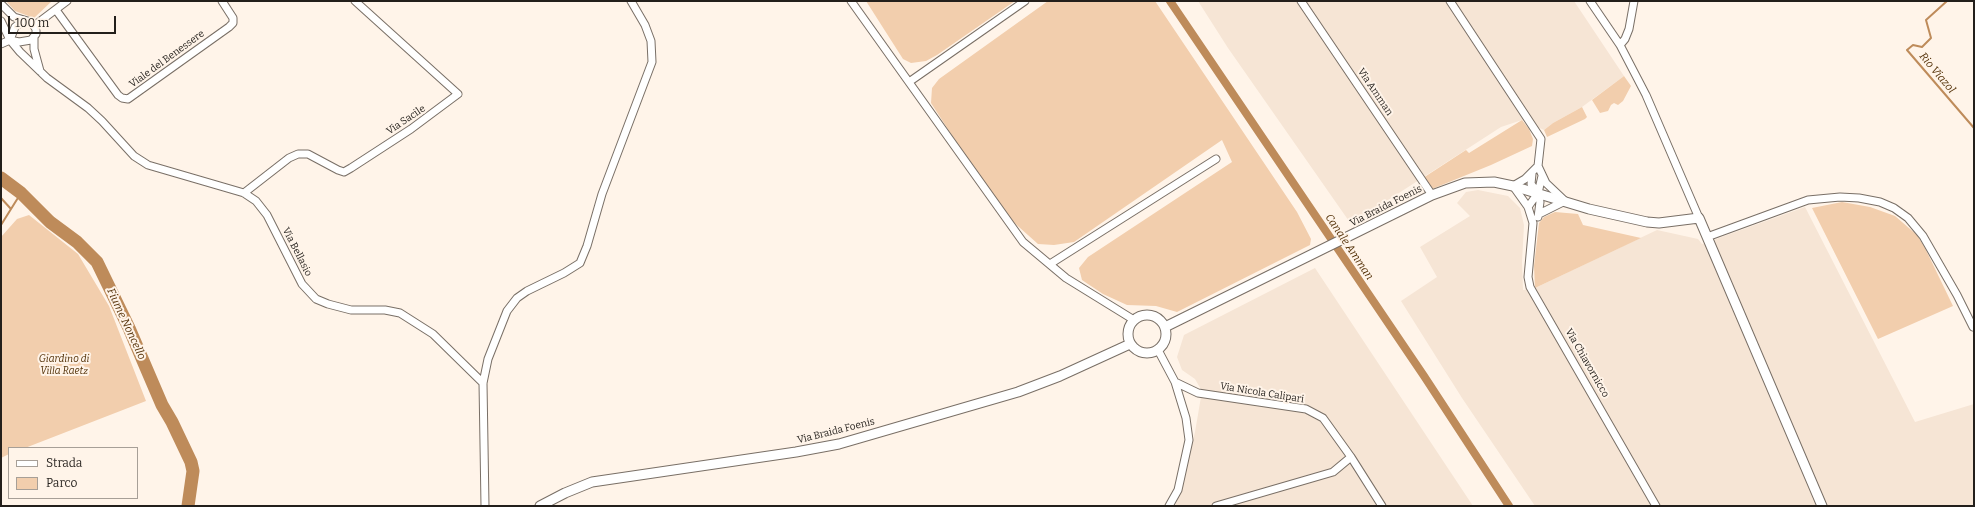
<!DOCTYPE html>
<style>
body{margin:0}
#map{position:relative;width:1975px;height:507px;overflow:hidden;background:#fff4e9;font-family:Bitter,serif}
canvas{display:block}
.frame{position:absolute;inset:0;border:2px solid #231f1b;pointer-events:none}
.legend{position:absolute;left:8px;top:447px;width:130px;height:52px;box-sizing:border-box;background:#fff4e9;border:1px solid #a79f97;margin:0;padding:5px 7px;list-style:none;font-size:12px;color:#231f1b}
.legend li{display:flex;align-items:center;gap:8px;height:20px}
.legend b{width:20px;border:1px solid #a79f97}
.scale{position:absolute;left:8px;top:16px;width:108px;height:18px;box-sizing:border-box;border:2px solid #231f1b;border-top:0;padding-left:5px;font-size:12px;line-height:14px;white-space:nowrap;color:#231f1b;-webkit-text-stroke:3px #fff4e9;paint-order:stroke}
</style>
<div id="map">
<canvas width="1975" height="507"></canvas>
<div class="frame"></div>
<ul class="legend">
<li><b style="height:5px;background:#fff"></b>Strada</li>
<li><b style="height:11px;background:#f2cead"></b>Parco</li>
</ul>
<div class="scale">100 m</div>
</div>
<script>
const ctx = document.querySelector('canvas').getContext('2d');
ctx.lineJoin = 'round';
function fillPath(path, color) { ctx.fillStyle = color; ctx.fill(path, 'evenodd'); }
const poly = rows => new Path2D(rows.map(r => 'M' + r).join(''));
function stroke(path, color, width, dash) { ctx.strokeStyle = color; ctx.lineWidth = width; ctx.lineCap = dash ? 'butt' : 'round'; ctx.setLineDash(dash || []); ctx.stroke(path); }
function drawText(font, color, halo, rows, align = 'center') {
  ctx.font = font + ' Bitter,serif'; ctx.lineWidth = 4; ctx.setLineDash([]); ctx.textBaseline = 'middle'; ctx.strokeStyle = halo; ctx.fillStyle = color; for (const [text, x, y, turn = 0] of rows) {
    ctx.save(); ctx.translate(x, y); ctx.rotate((+turn || 0) * Math.PI / 180); ctx.textAlign = isNaN(turn) ? turn : align; if (halo) ctx.strokeText(text, 0, 0); ctx.fillText(text, 0, 0); ctx.restore();
  }
}
fillPath(poly([
 [1198,1,1574,1,1624,76,1582,107,1553,123,1544,130,1522,120,1501,127,1351,224,1228,48],
 [1478,190,1508,196,1520,208,1524,225,1522,262,1523,290,1535,288,1657,230,1698,239,1702,244,1805,207,1915,422,1974,404,1974,506,1535,506,1462,398,1401,301,1437,277,1420,247,1470,216,1457,203,1466,192],
 [1315,268,1473,506,1175,506,1181,489,1195,432,1202,391,1195,379,1182,370,1177,357,1184,335]
]), '#f6e5d5');
fillPath(poly([
 [6,1,52,1,34,18,15,11],
 [866,1,1015,1,937,55,926,61,911,63,903,59],
 [1048,1,1155,1,1297,212,1311,239,1310,245,1177,312,1156,306,1127,305,1103,294,1082,280,1079,268,1088,257,1232,162,1222,140,1074,242,1054,245,1038,244,1001,211,931,103,932,88,939,79],
 [1624,76,1631,86,1623,101,1618,105,1614,103,1611,105,1608,111,1600,113,1592,100],
 [1582,107,1587,117,1585,119,1547,137,1544,130,1553,123],
 [1522,120,1529,129,1533,139,1532,146,1491,165,1432,189,1423,178,1466,150,1469,153],
 [1842,202,1870,207,1895,216,1917,235,1925,248,1953,306,1878,339,1812,208],
 [1555,212,1578,214,1583,225,1641,238,1535,288,1534,266,1539,223,1544,217],
 [29,215,78,254,109,306,146,401,25,448,9,448,9,454,1,458,1,237,17,219]
]), '#f2cead');
stroke(poly([
 [1947,1,1926,20,1931,38,1922,47,1913,45,1907,50,1974,128],
 [1,198,11,209],
 [1,225,21,193]
]), '#be8b5a', 2);
stroke(poly([
 [1170,1,1424,376,1509,506]
]), '#be8b5a', 8);
stroke(poly([
 [1,178,21,193,50,222,77,242,97,262,129,328,162,405,172,422,191,462,193,471,188,506]
]), '#be8b5a', 13);
const minor = poly([
 [851,1,1023,242,1066,278,1134,320],
 [1301,1,1432,195],
 [1450,1,1541,139,1538,166,1525,179,1513,186,1528,207,1533,223,1528,277,1530,287,1656,506],
 [1590,1,1620,45,1646,95,1699,218],
 [1,4,14,17,31,22,36,29,36,34,31,40,19,42,10,40],
 [56,10,118,95,122,98,128,99,229,27,233,23,233,18,222,1],
 [1,21,10,40,20,52,47,78,88,108,102,121,134,156,148,165,244,193,256,201,267,215,302,284,316,299,328,304,351,310,385,310,400,313,433,334,483,383],
 [35,25,67,1],
 [34,38,34,49,40,71],
 [10,40,15,27,24,20],
 [1,44,10,40],
 [1620,45,1625,39,1629,29,1634,1],
 [909,82,1025,1],
 [1538,166,1546,183,1565,201,1539,214],
 [1532,174,1531,184,1538,193,1540,202,1538,217],
 [244,193,289,158,298,154,308,154,338,170,344,172,351,168,411,129,458,94,355,1],
 [1528,207,1538,193,1542,176],
 [1707,237,1808,200,1840,197,1859,198,1880,202,1894,208,1908,218,1923,236,1957,295,1973,327],
 [1050,264,1216,159],
 [1158,350,1175,382,1186,418,1189,440,1178,490,1169,506],
 [1175,382,1198,393,1306,409,1323,418,1351,457,1382,506],
 [485,506,483,383,488,359,507,311,517,298,527,291,564,273,580,263,587,246,602,194,652,62,651,41,645,25,631,1],
 [1216,506,1333,472,1351,457]
]);
const tertiary = poly([
 '1128 334a19 19 0 1 1 38 0a19 19 0 1 1-38 0Z',
 [1165,327,1432,195,1465,183,1494,182,1513,186,1589,209,1647,222,1659,223,1699,218,1822,506],
 [540,506,565,493,592,482,796,452,839,444,1018,392,1060,376,1130,344]
]);
stroke(minor, '#796f66', 9);
stroke(tertiary, '#796f66', 11);
stroke(minor, '#fff', 7);
stroke(tertiary, '#fff', 9);
drawText('10px', '#231f1b', '#fff4e9', [
 ["Viale del Benessere",167,59,-36],
 ["Via Amman",1375,92,56],
 ["Via Sacile",406,120,-34],
 ["Via Braida Foenis",1386,206,-27],
 ["Via Bellasio",297,252,63],
 ["Via Chiavornicco",1587,363,60],
 ["Via Nicola Calipari",1262,393,9],
 ["Via Braida Foenis",836,431,-14]
]);
drawText('italic 10px', '#523006', '#fff4e9', [
 ["Giardino di",64,359],
 ["Villa Raetz",64,371]
]);
drawText('italic 11px', '#553209', '#fff4e9', [
 ["Rio Viazol",1937,73,50],
 ["Canale Amman",1349,247,56],
 ["Fiume Noncello",126,324,65]
]);
</script>
